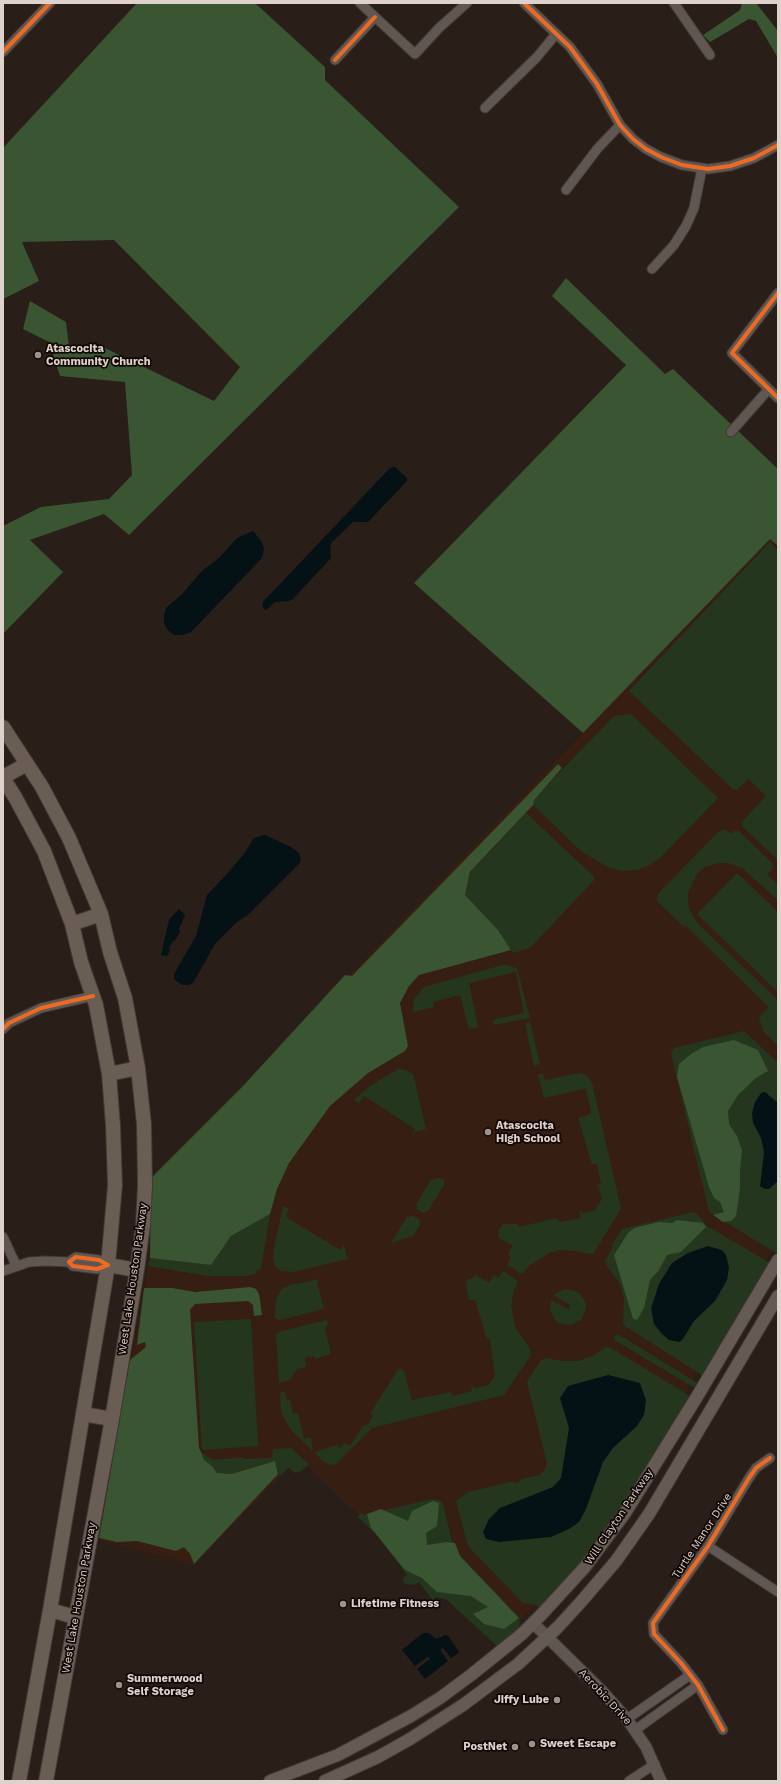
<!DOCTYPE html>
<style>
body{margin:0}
#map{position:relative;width:781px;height:1784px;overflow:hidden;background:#291e18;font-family:"Work Sans",sans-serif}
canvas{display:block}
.frame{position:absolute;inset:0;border:4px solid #dfd1cb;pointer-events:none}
</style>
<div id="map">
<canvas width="781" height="1784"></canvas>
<div class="frame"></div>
</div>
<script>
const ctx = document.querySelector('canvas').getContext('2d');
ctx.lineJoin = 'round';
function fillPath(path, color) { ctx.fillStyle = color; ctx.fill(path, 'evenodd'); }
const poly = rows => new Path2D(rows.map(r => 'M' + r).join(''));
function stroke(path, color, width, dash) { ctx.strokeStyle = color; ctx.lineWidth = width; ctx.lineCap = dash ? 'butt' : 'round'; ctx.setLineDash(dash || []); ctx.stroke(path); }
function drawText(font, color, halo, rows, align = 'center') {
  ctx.font = font + ' "Work Sans",sans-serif'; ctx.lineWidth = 3.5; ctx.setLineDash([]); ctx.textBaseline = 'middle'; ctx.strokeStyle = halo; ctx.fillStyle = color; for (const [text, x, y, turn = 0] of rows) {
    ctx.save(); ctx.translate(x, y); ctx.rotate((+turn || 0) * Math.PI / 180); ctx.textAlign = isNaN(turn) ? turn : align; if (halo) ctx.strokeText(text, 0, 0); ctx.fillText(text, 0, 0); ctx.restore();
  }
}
fillPath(poly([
 [770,538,778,546,778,1241,609,1519,542,1599,496,1644,298,1458,194,1565,101,1541,151,1248,154,1178]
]), '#361e12');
fillPath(poly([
 [770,542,778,550,778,860,743,827,742,822,766,796,749,779,737,790,733,789,629,691],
 [631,714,718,798,659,859,650,865,637,870,623,871,610,868,582,852,533,805,533,800,614,716],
 [526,813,589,872,594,877,594,880,530,948,513,953,498,930,465,895,471,872],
 [725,829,731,834,734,831,739,831,773,864,773,868,767,875,778,885,778,900,742,868,728,863,719,863,705,867,696,875,688,893,688,906,691,913,698,924,778,1000,778,1046,763,1031,759,1017,769,1007,685,925,685,928,657,901,658,894,718,832],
 [737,873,778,912,778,992,697,914],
 [506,964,507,966,517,968,530,1018,494,1025,493,1020,524,1013,516,972,469,983,478,1027,469,1029,460,995,433,1002,434,1007,413,1012,414,999,424,987],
 [530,1022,540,1064,534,1066,525,1023],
 [744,1031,778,1063,778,1251,776,1253,709,1212,671,1053,674,1048],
 [398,1069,406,1070,413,1074,426,1129,415,1132,412,1136,415,1129,364,1096,359,1103,354,1100,370,1086],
 [543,1073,545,1080,580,1073,586,1075,592,1083,621,1208,594,1253,590,1254,576,1251,560,1250,549,1253,530,1265,522,1274,507,1265,511,1258,508,1254,513,1246,499,1238,498,1232,503,1224,517,1224,519,1227,557,1218,560,1222,581,1218,579,1210,584,1213,595,1210,602,1199,599,1188,596,1185,601,1184,597,1164,592,1164,578,1118,590,1114,591,1112,586,1090,584,1089,544,1098,538,1074],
 [439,1178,444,1180,444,1185,428,1211,423,1213,418,1210,416,1205,431,1180],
 [283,1206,289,1209,286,1217,340,1250,344,1245,348,1259,294,1272,281,1271,276,1267,273,1258,275,1243],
 [693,1212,697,1214,707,1226,770,1263,702,1375,623,1325,624,1299,622,1292,619,1282,606,1265,605,1261,613,1247,611,1246,622,1229],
 [270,1214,261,1268,254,1274,246,1276,208,1276,148,1266,150,1258,211,1265,231,1236],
 [413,1216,419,1219,420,1225,413,1236,391,1243,407,1217],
 [503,1271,518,1281,513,1293,511,1306,515,1327,530,1349,531,1355,504,1395,372,1428,336,1464,330,1465,324,1462,314,1452,337,1445,341,1448,344,1443,350,1446,364,1425,367,1426,373,1416,370,1414,399,1368,404,1371,411,1399,413,1400,450,1392,453,1396,472,1391,471,1385,476,1388,489,1385,495,1376,490,1339,486,1337,476,1302,474,1300,469,1300,466,1283,468,1279,472,1279,475,1275,489,1283,494,1275,499,1278],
 [320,1279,317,1283,324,1309,280,1320,275,1318,276,1299,282,1289,290,1285],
 [565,1289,575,1291,579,1293,586,1303,586,1308,581,1320,571,1325,559,1323,555,1320,550,1309,551,1300,568,1309,570,1308,570,1305,553,1295],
 [251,1319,258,1446,202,1450,194,1322],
 [327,1320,328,1324,325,1329,331,1354,315,1359,314,1356,305,1358,306,1365,305,1367,297,1369,290,1380,279,1383,276,1334,279,1332],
 [618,1334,696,1382,698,1384,697,1387,693,1387,616,1341,614,1339,615,1335],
 [606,1347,609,1347,687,1394,690,1400,635,1490,584,1560,539,1608,536,1605,523,1603,468,1546,456,1501,468,1492,511,1482,518,1483,522,1479,540,1475,544,1471,547,1464,527,1382,541,1360,546,1358,561,1361,579,1361,594,1355],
 [284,1391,287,1400,290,1399,293,1414,298,1413,304,1439,311,1437,313,1451,292,1431,283,1417,281,1410,280,1393],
 [291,1448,309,1464,301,1471,295,1473,289,1468,280,1476,277,1468,270,1462,231,1474,217,1473,212,1466,204,1460,201,1452,213,1460,243,1457,244,1459,272,1458,273,1449],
 [432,1499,441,1501,443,1504,455,1554,520,1621,519,1629,498,1647,446,1599,436,1597,433,1601,419,1582,414,1585,405,1584,402,1579,407,1575,378,1536,358,1517,361,1513,364,1515]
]), '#24371e');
fillPath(poly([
 [137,3,255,3,325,67,325,80,459,207,129,535,104,514,30,540,63,572,3,634,3,526,41,507,109,499,132,475,125,382,60,376,49,342,23,329,30,301,66,322,69,347,105,348,214,401,240,367,114,240,22,242,39,281,3,299,3,148],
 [742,3,756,3,778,31,778,58,756,21,749,19,710,42,703,35,740,10],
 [566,278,665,374,673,369,778,469,778,546,770,539,583,733,414,583,626,365,552,296],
 [558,764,562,768,534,800,533,805,470,872,465,895,498,930,511,950,419,975,409,986,400,1003,408,1046,405,1051,368,1073,330,1106,289,1163,277,1189,270,1214,231,1236,211,1265,150,1258,151,1178,242,1087,345,975,352,976],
 [734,1040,758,1050,768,1071,756,1078,738,1095,728,1111,729,1124,737,1136,742,1150,740,1170,740,1189,736,1216,731,1221,723,1222,713,1215,724,1212,720,1202,714,1198,709,1187,677,1077,679,1064,691,1054,703,1047],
 [677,1220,703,1223,706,1227,681,1252,667,1255,659,1270,650,1280,644,1308,637,1320,633,1319,614,1255,628,1233,634,1228,659,1222,672,1223],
 [250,1287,256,1289,259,1294,262,1315,254,1316,253,1305,248,1301,195,1304,190,1310,199,1448,201,1452,204,1460,212,1466,217,1473,231,1474,275,1461,278,1474,194,1564,190,1554,184,1547,176,1551,137,1541,117,1542,99,1538,130,1360,146,1347,145,1342,137,1345,144,1288,172,1288,195,1292],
 [433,1501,439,1503,437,1526,426,1533,427,1545,447,1542,455,1543,460,1556,519,1618,504,1629,484,1624,473,1614,488,1607,471,1596,437,1592,422,1578,405,1570,371,1528,367,1514,381,1509,408,1521,412,1511]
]), '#3a5532');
fillPath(poly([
 [395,467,407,478,407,481,368,522,353,522,332,542,330,546,331,558,293,599,289,601,275,602,266,610,263,608,262,603,390,468],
 [253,531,262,542,264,549,262,558,191,632,183,635,174,635,167,629,164,623,164,615,166,608,182,594,202,571,219,558,237,538],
 [265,835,291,847,299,853,301,859,299,864,249,914,237,922,215,944,193,983,188,985,182,985,174,979,174,974,196,936,207,895,226,875,244,854,254,838],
 [179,909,185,915,179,929,180,931,175,941,173,941,169,948,170,950,167,956,161,955,169,920],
 [765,1092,778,1103,778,1181,769,1189,765,1189,760,1186,764,1152,761,1138,753,1123,752,1113,755,1102,761,1093],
 [708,1246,722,1250,726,1255,729,1268,727,1280,715,1301,694,1321,683,1339,680,1342,669,1340,662,1334,654,1324,651,1308,659,1284,672,1263,688,1253],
 [608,1375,640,1383,646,1400,644,1415,637,1426,613,1448,603,1462,586,1509,579,1522,569,1529,551,1537,499,1542,486,1539,483,1532,489,1519,500,1508,553,1487,561,1478,569,1428,560,1398,568,1386],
 [423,1633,429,1633,436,1639,446,1635,449,1637,459,1652,451,1658,443,1648,441,1649,441,1651,448,1661,425,1679,417,1669,430,1659,429,1657,427,1657,415,1666,402,1650]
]), '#041115');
const minor = poly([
 [360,3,415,54,439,28,467,3],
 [524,3,570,47,597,84,620,125,633,139,646,149,661,157,682,165,708,169,730,166,754,158,778,145],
 [674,3,710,55],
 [3,52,50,3],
 [335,60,375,17],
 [485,108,537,57,556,34],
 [566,190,598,148,620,125],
 [652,269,674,245,686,226,694,208,702,168],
 [778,293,732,353,778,398],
 [731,432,768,390],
 [3,1029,9,1023,41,1008,93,996],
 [3,1237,16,1265],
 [76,1257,99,1260,108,1265,97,1269,73,1266,69,1262,76,1257],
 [3,1271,29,1262,45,1261,69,1262],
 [708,1546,778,1592],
 [627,1719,690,1675],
 [635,1730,698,1685],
 [723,1730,698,1685,681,1663,654,1634,653,1623,708,1546,749,1478,756,1468,770,1458],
 [629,1781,655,1764]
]);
const tertiary = poly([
 [533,1623,603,1692,627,1719,646,1747,661,1781]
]);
const secondary = poly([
 [270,1781,338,1755,411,1716,440,1698,471,1675,522,1634,542,1614,585,1567,625,1513,698,1395,778,1260],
 [325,1781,378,1757,410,1739,463,1705,518,1664,557,1628,580,1603,616,1561,649,1514,778,1296]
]);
const primary = poly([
 [3,727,42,787,69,838,101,914,110,952,125,998,138,1068,144,1124,145,1185,143,1225,137,1270,112,1419,46,1781],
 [3,777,27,764],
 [3,778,15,797,44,851,72,924,81,962,96,1005,109,1074,113,1126,115,1185,108,1265,50,1610,19,1781],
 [72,924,101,914],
 [109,1074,138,1068],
 [108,1265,137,1270],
 [83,1414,112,1419],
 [50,1610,75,1617]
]);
stroke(minor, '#423835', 11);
stroke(tertiary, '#423835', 13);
stroke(secondary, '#423835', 14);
stroke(primary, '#423835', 16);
stroke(minor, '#605753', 9);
stroke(tertiary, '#605753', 11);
stroke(secondary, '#655a54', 12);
stroke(primary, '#6a5d54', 14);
stroke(poly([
 [524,3,570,47,597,84,620,125,633,139,646,149,661,157,682,165,708,169,730,166,754,158,778,145],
 [3,52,50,3],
 [335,60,375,17],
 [778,293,732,353,778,398],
 [3,1029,9,1023,41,1008,93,996],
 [76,1257,99,1260,108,1265,97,1269,73,1266,69,1262,76,1257],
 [723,1730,698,1685,681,1663,654,1634,653,1623,708,1546,749,1478,756,1468,770,1458]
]), '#ed6a23', 4);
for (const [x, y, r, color] of [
 [38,355,4,"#9f928c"],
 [488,1132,4,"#9f928c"],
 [343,1604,4,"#9f928c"],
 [119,1685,4,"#9f928c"],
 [557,1700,4,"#9f928c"],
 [532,1744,4,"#9f928c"],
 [515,1747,4,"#9f928c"]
]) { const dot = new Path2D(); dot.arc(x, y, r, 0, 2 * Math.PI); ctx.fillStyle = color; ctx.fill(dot); stroke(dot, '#110805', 1.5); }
drawText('bold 11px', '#dfd1cb', '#110805', [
 ["Atascocita",46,349],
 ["Community Church",46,362],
 ["Atascocita",496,1126],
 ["High School",496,1139],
 ["Lifetime Fitness",351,1604],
 ["Summerwood",127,1679],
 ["Self Storage",127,1692],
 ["Jiffy Lube",549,1700,"right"],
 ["Sweet Escape",540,1744],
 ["PostNet",507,1747,"right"]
], 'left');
drawText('11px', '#dfd1cb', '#110805', [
 ["West Lake Houston Parkway",133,1279,-82],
 ["Will Clayton Parkway",619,1517,-56],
 ["Turtle Manor Drive",702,1536,-57],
 ["West Lake Houston Parkway",79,1598,-80],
 ["Aerobic Drive",605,1697,47]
]);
</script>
